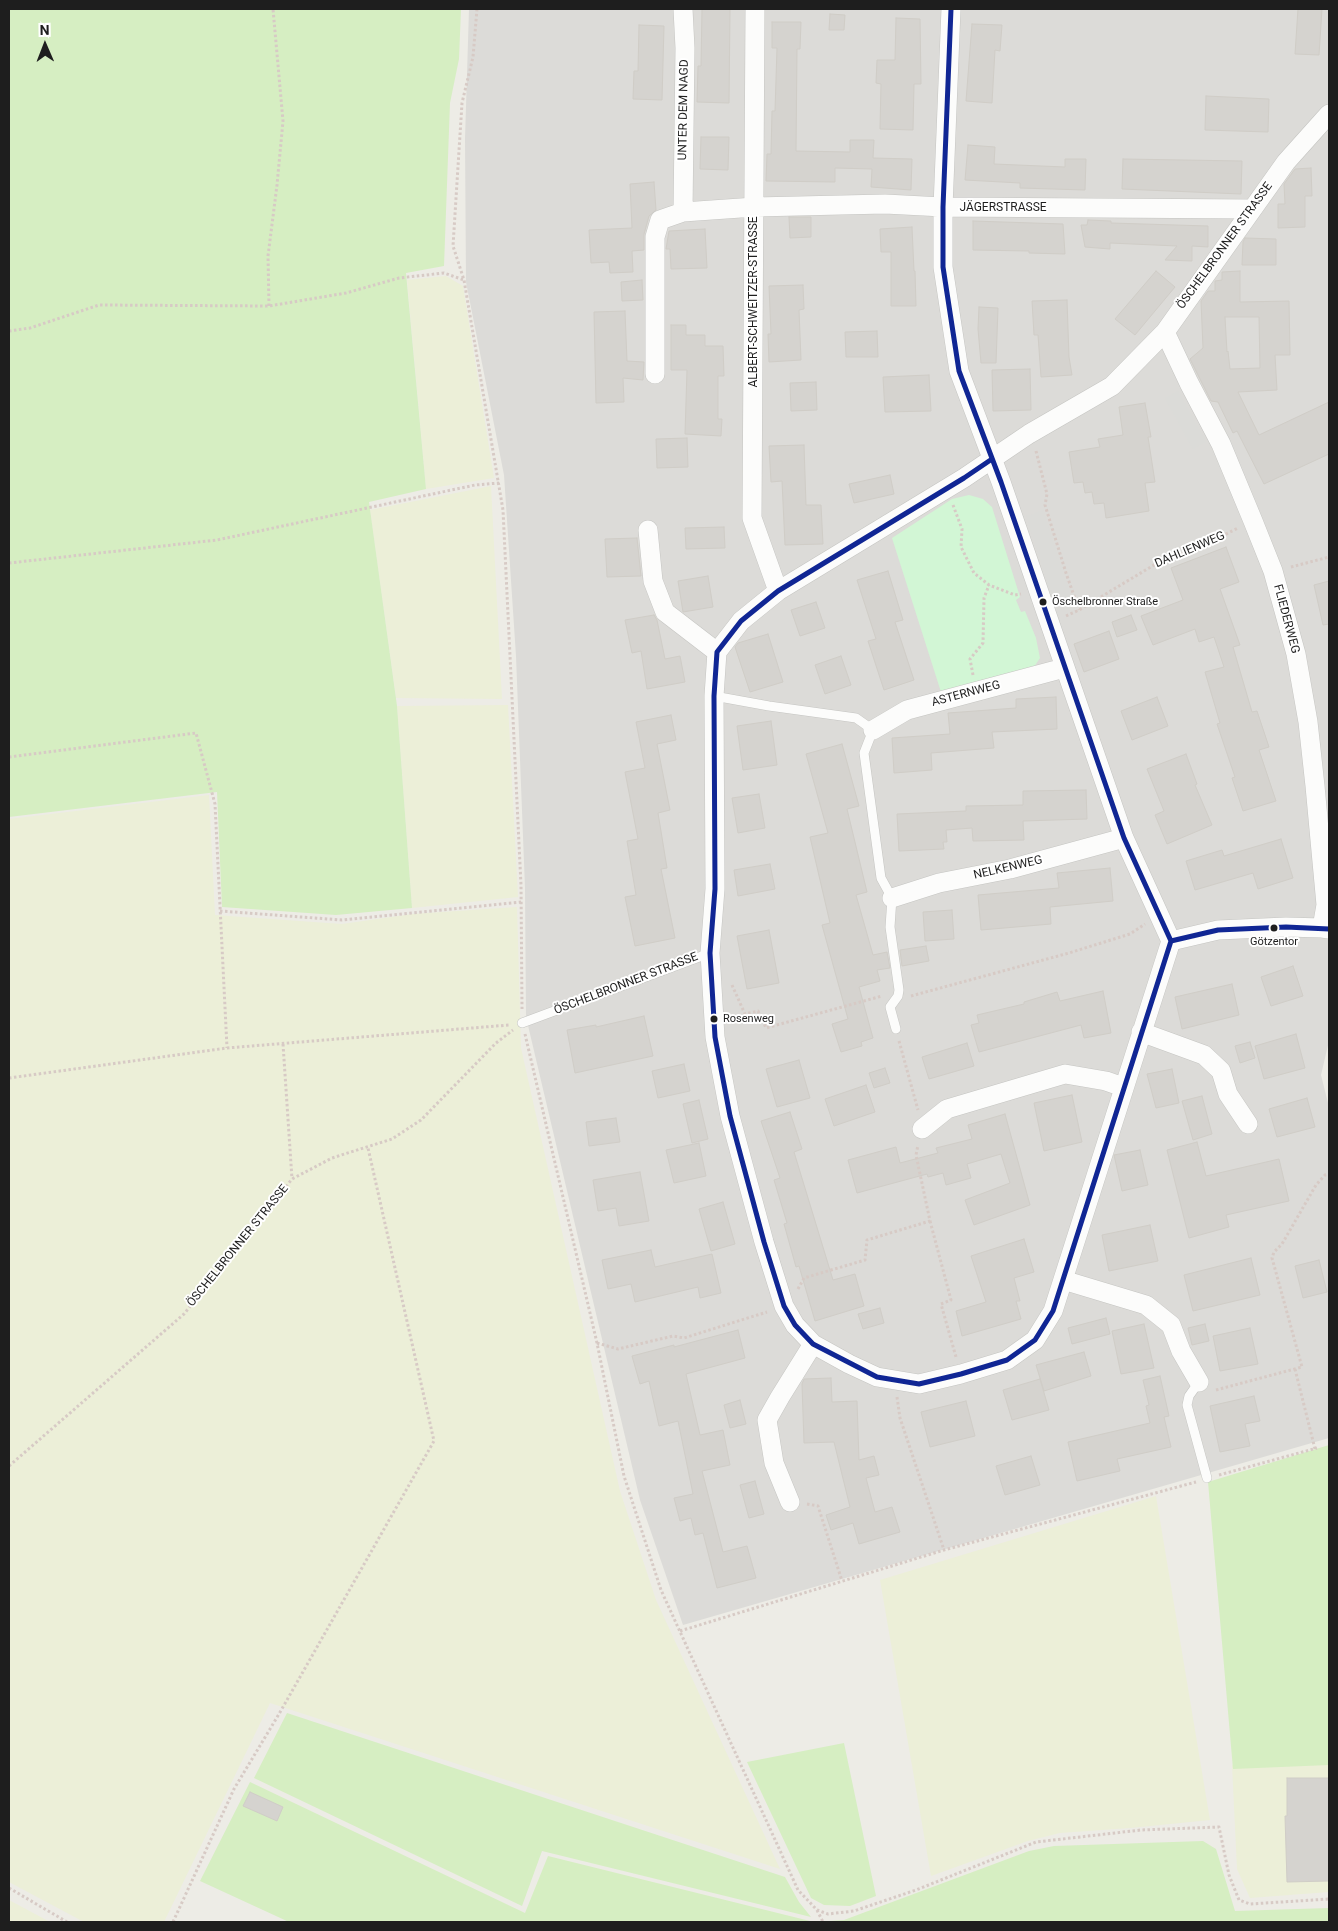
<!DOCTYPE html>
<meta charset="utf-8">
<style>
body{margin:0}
#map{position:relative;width:1338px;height:1931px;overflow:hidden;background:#edece6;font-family:Roboto,sans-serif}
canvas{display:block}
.frame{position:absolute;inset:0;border:10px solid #1e1e1e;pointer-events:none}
.north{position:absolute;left:20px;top:20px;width:50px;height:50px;-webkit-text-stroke:4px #fff;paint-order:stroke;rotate:359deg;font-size:14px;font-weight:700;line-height:20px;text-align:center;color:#1e1e1e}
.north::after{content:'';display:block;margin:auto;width:18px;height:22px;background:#1e1e1e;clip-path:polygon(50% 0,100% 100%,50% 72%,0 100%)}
</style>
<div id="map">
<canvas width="1338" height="1931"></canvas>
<div class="frame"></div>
<div class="north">N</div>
</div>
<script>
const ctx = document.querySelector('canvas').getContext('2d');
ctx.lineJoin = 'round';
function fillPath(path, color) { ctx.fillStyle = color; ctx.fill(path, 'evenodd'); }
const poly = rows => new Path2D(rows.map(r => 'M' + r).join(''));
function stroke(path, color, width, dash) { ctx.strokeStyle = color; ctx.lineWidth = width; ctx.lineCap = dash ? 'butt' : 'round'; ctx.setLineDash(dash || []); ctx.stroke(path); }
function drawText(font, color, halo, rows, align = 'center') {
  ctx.font = font + ' Roboto,sans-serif'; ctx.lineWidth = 4; ctx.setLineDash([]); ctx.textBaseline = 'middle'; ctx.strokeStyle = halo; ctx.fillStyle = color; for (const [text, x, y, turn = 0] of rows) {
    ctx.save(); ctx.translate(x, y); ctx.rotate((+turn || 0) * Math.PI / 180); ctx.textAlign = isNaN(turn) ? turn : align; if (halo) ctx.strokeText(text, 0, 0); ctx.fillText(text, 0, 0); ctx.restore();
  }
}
fillPath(poly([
 [469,9,1329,9,1329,1041,1321,1075,1329,1107,1329,1438,683,1625,640,1500,526,1017,525,888,516,656,504,475,466,282,465,139]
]), '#dcdbd8');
fillPath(poly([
 [446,276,463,286,494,478,426,489,407,280],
 [491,486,502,699,396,698,370,510],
 [508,705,518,897,412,908,397,706],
 [209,795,215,915,342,924,412,914,517,907,521,1048,620,1491,656,1600,780,1869,270,1703,164,1922,84,1922,9,1882,9,819],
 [1156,1496,1210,1820,1130,1828,1060,1833,1028,1841,931,1876,880,1580],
 [1329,1763,1329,1892,1250,1898,1237,1869,1232,1765],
 [9,1900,50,1922,9,1922]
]), '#ecefd8');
fillPath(poly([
 [9,9,461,9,459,59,450,103,444,266,406,273,426,489,369,502,397,706,412,908,336,915,222,907,217,792,9,817],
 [1329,1445,1329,1765,1233,1769,1208,1482],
 [287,1713,785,1877,799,1902,811,1917,542,1851,522,1906,254,1778],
 [844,1743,876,1896,850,1906,824,1905,811,1898,747,1762],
 [250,1782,525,1913,548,1856,814,1922,844,1920,1029,1851,1054,1846,1203,1841,1216,1849,1235,1911,1329,1908,1329,1922,289,1922,200,1881]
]), '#d6eec2');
fillPath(poly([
 [969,495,983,499,992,507,1020,597,1016,600,1021,612,1025,611,1036,638,1040,658,1034,667,941,692,892,538,952,499]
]), '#d2f6d5');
fillPath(poly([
 [1178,391,1206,442,1193,449,1165,398],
 [1043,510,1072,599,1055,605,1026,516]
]), '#dbdbd8');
const building = poly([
 [702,9,730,9,729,103,697,102,698,66,701,66,702,9],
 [1298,9,1322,9,1319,55,1295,54,1298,9],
 [830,14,845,15,844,30,829,30,830,14],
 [896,18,920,19,921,84,914,84,913,130,880,129,881,84,876,83,877,60,895,60,896,18],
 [772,22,801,22,800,49,797,49,796,151,850,152,850,140,874,140,873,158,912,159,911,190,871,187,872,169,835,168,835,182,766,181,767,154,771,154,772,111,775,111,777,48,772,48,772,22],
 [972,24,1002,25,1000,51,995,50,992,103,966,101,972,24],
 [639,25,664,26,662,100,633,99,634,71,638,71,639,25],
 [1206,96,1269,99,1268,132,1205,130,1206,96],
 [701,137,729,137,728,170,700,169,701,137],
 [968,145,995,147,994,164,1065,167,1065,159,1086,159,1085,190,1020,188,1020,183,965,180,968,145],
 [1123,159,1242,161,1241,194,1122,189,1123,159],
 [1311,168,1312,196,1305,196,1305,227,1278,228,1278,204,1285,204,1284,184,1295,169,1311,168],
 [654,182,656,210,649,216,644,234,644,250,632,251,633,272,610,273,609,262,591,263,589,230,632,228,630,184,654,182],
 [789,217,811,217,811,237,790,238,789,217],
 [1088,220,1111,221,1111,223,1208,226,1208,247,1192,246,1192,261,1165,260,1177,246,1110,243,1110,249,1085,247,1081,225,1087,225,1088,220],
 [973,221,1063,224,1065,254,1029,253,1029,251,973,250,973,221],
 [912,227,914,271,915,271,916,306,891,306,891,252,881,252,880,229,912,227],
 [705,229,707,268,671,269,670,249,666,249,669,231,705,229],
 [1245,238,1276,239,1276,265,1242,265,1243,242,1245,238],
 [1156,271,1175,287,1135,335,1115,319,1156,271],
 [1240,271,1240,302,1289,301,1290,355,1275,355,1277,390,1238,392,1259,435,1329,402,1329,454,1264,484,1237,431,1233,433,1218,402,1211,401,1190,359,1203,348,1201,301,1208,291,1215,291,1215,281,1222,280,1222,272,1240,271],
 [1225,317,1259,317,1260,368,1230,369,1228,351,1227,352,1225,317],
 [642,280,643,300,622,301,621,282,642,280],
 [803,285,804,309,799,310,801,360,769,362,768,334,771,334,769,286,803,285],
 [1067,300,1069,357,1072,375,1041,377,1038,335,1034,335,1032,301,1067,300],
 [979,307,998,308,996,363,981,363,978,329,979,307],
 [625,311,627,361,644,362,643,380,623,378,624,402,596,403,594,312,625,311],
 [671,325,686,325,686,335,705,335,705,346,723,346,724,376,718,376,718,419,722,419,721,436,685,434,687,370,671,370,671,325],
 [877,331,878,357,846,357,845,332,877,331],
 [1030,369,1031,410,993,411,992,370,1030,369],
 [929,375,931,411,885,412,883,377,929,375],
 [816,382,817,410,791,411,790,383,816,382],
 [1145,403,1151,437,1148,437,1155,482,1145,483,1149,511,1106,518,1104,503,1094,504,1092,492,1085,493,1083,482,1074,483,1069,452,1100,447,1098,439,1123,435,1119,407,1145,403],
 [687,438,688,467,657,468,656,439,687,438],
 [804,445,806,505,821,505,823,544,785,545,782,481,771,482,769,446,804,445],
 [890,475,894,494,854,503,849,484,890,475],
 [724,527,725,548,686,549,685,528,724,527],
 [637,538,641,576,607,577,605,539,637,538],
 [1226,547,1239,582,1220,589,1240,645,1233,647,1252,712,1257,711,1269,747,1259,750,1276,801,1243,811,1232,778,1235,777,1217,724,1220,723,1205,672,1224,667,1214,637,1199,642,1195,629,1153,645,1141,616,1183,600,1171,568,1226,547],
 [888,571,903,620,895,622,914,680,884,690,868,641,876,639,857,580,888,571],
 [708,576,713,607,683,612,678,581,708,576],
 [1329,581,1329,624,1323,625,1314,585,1329,581],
 [816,602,825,628,800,636,791,610,816,602],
 [654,615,657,620,665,659,680,656,685,682,647,689,641,651,632,653,625,620,654,615],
 [1131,615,1137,630,1117,637,1112,622,1131,615],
 [1109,631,1119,659,1084,672,1074,644,1109,631],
 [768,634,783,682,750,692,735,647,738,643,768,634],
 [841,656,851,685,825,694,815,665,841,656],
 [1056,697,1057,729,992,732,994,748,931,753,932,770,894,773,892,738,950,734,948,713,1016,708,1016,699,1056,697],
 [1157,697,1168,726,1132,740,1121,711,1157,697],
 [671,715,676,740,657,744,670,810,658,813,667,868,661,869,675,938,635,946,625,897,636,895,627,841,638,839,625,772,645,768,636,722,671,715],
 [771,721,777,765,743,770,737,726,771,721],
 [842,744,859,806,847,809,867,892,856,895,873,955,887,952,890,968,877,970,880,981,859,987,873,1038,861,1042,862,1046,841,1052,832,1024,848,1019,822,925,830,923,810,837,828,833,806,754,842,744],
 [1186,754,1197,784,1195,785,1212,825,1167,844,1155,815,1164,811,1147,769,1186,754],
 [1086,790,1087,819,1023,821,1024,840,973,841,972,828,946,830,947,842,943,842,944,849,899,851,897,814,966,811,966,806,1023,805,1023,791,1086,790],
 [759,794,765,828,738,833,732,798,759,794],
 [1281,839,1293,878,1258,889,1253,873,1195,890,1186,861,1222,850,1224,856,1281,839],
 [770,864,775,889,738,896,734,870,770,864],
 [1110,868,1113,901,1050,907,1051,924,981,930,978,895,1059,888,1057,873,1110,868],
 [952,910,954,939,925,941,923,912,952,910],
 [769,930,779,983,747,989,737,936,769,930],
 [926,946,929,961,902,966,900,950,926,946],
 [1293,966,1303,996,1271,1006,1261,977,1293,966],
 [1232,984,1239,1015,1182,1029,1175,997,1232,984],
 [1103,991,1111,1033,1084,1038,1081,1025,979,1052,971,1025,979,1023,977,1015,1024,1004,1024,1002,1057,992,1060,1001,1103,991],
 [644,1016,653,1056,575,1073,567,1030,596,1025,596,1027,644,1016],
 [1296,1034,1305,1068,1264,1079,1255,1046,1296,1034],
 [1250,1042,1255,1058,1240,1063,1235,1046,1250,1042],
 [967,1043,974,1066,929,1079,922,1057,967,1043],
 [799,1060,810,1098,777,1107,766,1069,799,1060],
 [684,1064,690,1091,658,1098,652,1071,684,1064],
 [885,1068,890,1083,874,1088,869,1073,885,1068],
 [1172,1069,1179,1103,1156,1108,1147,1074,1172,1069],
 [866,1085,875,1112,834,1126,825,1099,866,1085],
 [1072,1095,1082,1142,1044,1151,1034,1103,1072,1095],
 [1202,1096,1212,1134,1193,1140,1182,1101,1202,1096],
 [1307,1098,1315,1127,1277,1137,1269,1109,1307,1098],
 [699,1100,708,1139,692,1143,683,1104,699,1100],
 [790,1112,802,1149,794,1152,833,1280,855,1274,864,1306,815,1321,799,1266,796,1267,784,1224,787,1223,774,1180,780,1178,761,1121,790,1112],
 [1005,1114,1030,1205,974,1225,965,1200,1010,1183,1001,1154,967,1164,971,1178,946,1185,943,1173,928,1177,927,1174,857,1193,848,1160,896,1147,900,1163,938,1153,936,1148,972,1139,968,1125,1005,1114],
 [616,1118,620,1142,589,1146,586,1122,616,1118],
 [1197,1142,1206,1176,1279,1159,1289,1201,1226,1215,1229,1227,1189,1238,1167,1150,1197,1142],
 [699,1143,706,1176,674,1183,666,1150,699,1143],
 [1140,1150,1148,1185,1122,1191,1114,1155,1140,1150],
 [640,1172,649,1221,619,1226,616,1208,598,1211,593,1180,640,1172],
 [723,1202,735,1244,711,1251,699,1209,723,1202],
 [1150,1225,1158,1261,1109,1271,1102,1235,1150,1225],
 [1024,1239,1034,1272,1014,1278,1020,1301,1016,1301,1021,1319,962,1336,956,1311,986,1302,971,1256,1024,1239],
 [651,1250,655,1267,712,1254,721,1293,700,1298,698,1287,635,1302,631,1284,608,1289,602,1260,651,1250],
 [1251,1258,1260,1295,1193,1311,1184,1275,1251,1258],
 [1319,1260,1327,1292,1303,1298,1295,1266,1319,1260],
 [880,1308,884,1323,863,1329,858,1314,880,1308],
 [1106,1318,1110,1334,1072,1344,1068,1328,1106,1318],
 [1144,1324,1154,1368,1121,1374,1112,1331,1144,1324],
 [1205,1324,1209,1341,1192,1345,1188,1328,1205,1324],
 [1250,1328,1258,1364,1220,1371,1213,1336,1250,1328],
 [738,1330,745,1358,686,1374,700,1435,723,1430,730,1465,702,1471,723,1552,747,1546,756,1578,717,1588,703,1533,695,1535,691,1518,680,1521,674,1498,693,1494,678,1421,659,1426,649,1381,640,1384,632,1356,674,1345,674,1347,738,1330],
 [1084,1352,1091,1376,1044,1391,1036,1365,1084,1352],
 [1160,1376,1169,1416,1164,1417,1171,1447,1117,1459,1120,1471,1077,1481,1068,1442,1150,1423,1146,1406,1149,1405,1143,1380,1160,1376],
 [831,1378,832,1402,857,1401,859,1460,874,1456,879,1475,866,1478,875,1512,892,1507,900,1532,859,1544,853,1523,831,1530,826,1515,850,1507,834,1442,804,1443,802,1384,804,1379,831,1378],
 [1040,1379,1049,1410,1012,1420,1003,1390,1040,1379],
 [1254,1396,1260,1421,1245,1424,1250,1446,1220,1452,1210,1406,1254,1396],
 [740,1400,746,1424,730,1428,724,1405,740,1400],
 [966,1401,975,1436,930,1447,921,1412,966,1401],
 [1031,1456,1040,1485,1005,1495,996,1466,1031,1456],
 [755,1481,764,1514,749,1518,740,1485,755,1481],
 [1287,1778,1329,1778,1329,1881,1287,1882,1285,1816,1287,1816,1287,1778],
 [250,1792,283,1807,277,1821,243,1806,250,1792]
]);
fillPath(building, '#d5d3cf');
stroke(building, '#d0cdc7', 1);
const lane = poly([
 [714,696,769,706,856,718,873,730,864,753,881,878,892,898,890,927,899,990,898,996,890,1007,896,1029],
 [522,1023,710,953],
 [1199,1382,1189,1396,1187,1405,1207,1478]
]);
const street = poly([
 [683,9,685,48,683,212,755,207,885,204,943,207,1252,209],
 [755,9,752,518,778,591],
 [951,9,943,207,943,267,959,371,1001,482,1124,838,1171,941],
 [1165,332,1189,383,1221,444,1253,521,1273,571,1296,654,1308,722,1315,786,1326,905,1322,928],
 [655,374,655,237,660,220,683,212],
 [648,530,653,581,665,612,717,652],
 [873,730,907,710,1064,668],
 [892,898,939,883,1010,869,1124,838],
 [1171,941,1053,1311,1035,1340,1007,1360,961,1374,919,1384,877,1377,849,1364,813,1344,795,1325,784,1306,764,1242,730,1116,715,1037,710,953,715,889,714,696,717,652,741,621,778,591,964,478,1029,434,1112,386,1165,332,1286,162,1329,114],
 [1171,941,1218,930,1286,927,1322,928,1329,929],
 [1141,1032,1204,1055,1221,1071,1228,1094,1248,1124],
 [922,1129,947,1109,1065,1074,1106,1081,1123,1087],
 [1063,1280,1146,1305,1171,1325,1181,1351,1199,1382],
 [790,1502,774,1463,767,1420,780,1397,813,1344]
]);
stroke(lane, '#c5c5c2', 10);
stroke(street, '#c5c5c2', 20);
stroke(poly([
 [477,9,473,57,462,103,453,246,464,280,503,510,521,885,522,1009],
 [269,306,268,256,277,185,283,121,273,9],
 [9,331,30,328,99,305,269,306,346,293,399,278,444,273,464,280],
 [1036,451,1047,494,1045,505,1066,573,1079,610],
 [953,505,962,529,961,547,974,573,989,585,1015,595,1021,594],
 [9,563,217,540,475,485,499,483],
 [1291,567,1329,557],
 [1066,616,1079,610,1159,562,1198,548,1238,528],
 [973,675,970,659,983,643,984,598,989,585],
 [9,757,196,733,215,804,227,1048],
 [220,911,342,920,521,902],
 [732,985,745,1014,758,1011,766,1028,882,996],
 [911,996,1069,953,1130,934,1145,924],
 [525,1034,597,1343,624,1476,661,1590,798,1890,817,1910,828,1914,854,1911,916,1890,1036,1842,1141,1830,1219,1827,1229,1875,1239,1900,1250,1904,1329,1899],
 [899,1041,918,1110],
 [283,1044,292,1179],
 [9,1078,227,1048,509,1025],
 [930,1221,951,1300,941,1304,956,1357],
 [798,1289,804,1278,865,1260,867,1240,930,1221,916,1155,918,1145],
 [597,1343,618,1349,673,1336,684,1338,767,1312],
 [1295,1369,1315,1449],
 [1216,1390,1302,1367,1272,1258,1274,1252,1282,1244,1316,1185,1325,1175,1329,1174],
 [897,1397,900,1418,944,1550],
 [9,1466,184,1314,292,1179,332,1158,392,1139,421,1120,496,1043,513,1030],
 [1219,1475,1317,1448],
 [807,1504,818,1506,842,1581],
 [680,1631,944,1550,1196,1482],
 [9,1888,67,1922],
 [817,1910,823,1922],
 [173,1922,234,1789,279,1714,434,1441,368,1148]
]), '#d7cac5', 3, [2.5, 2.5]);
stroke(lane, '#fcfcfb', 9);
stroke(street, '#fcfcfb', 19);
stroke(poly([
 [951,9,943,207,943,267,959,371,1001,482,1124,838,1171,941],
 [992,459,964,478,778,591,741,621,717,652,714,696,715,889,710,953,715,1037,730,1116,764,1242,784,1306,795,1325,813,1344,877,1377,919,1384,961,1374,1007,1360,1035,1340,1053,1311,1171,941],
 [1171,941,1218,930,1286,927,1329,929]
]), '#102694', 5);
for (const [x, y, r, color] of [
 [1043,602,4.5,"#1e1e1e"],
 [1274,928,4.5,"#1e1e1e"],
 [714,1019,4.5,"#1e1e1e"]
]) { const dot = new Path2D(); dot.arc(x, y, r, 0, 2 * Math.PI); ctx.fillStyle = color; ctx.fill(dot); stroke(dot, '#fff', 2); }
drawText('11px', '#1e1e1e', '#fff', [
 ["Öschelbronner Straße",1052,602],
 ["Götzentor",1274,942,"center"],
 ["Rosenweg",723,1019]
], 'left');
drawText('12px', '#1e1e1e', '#fff', [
 ["UNTER DEM NAGD",684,110,-89],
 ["JÄGERSTRASSE",1003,208],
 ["ÖSCHELBRONNER STRASSE",1225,246,-54],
 ["ALBERT-SCHWEITZER-STRASSE",754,302,-90],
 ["DAHLIENWEG",1190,550,-23],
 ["FLIEDERWEG",1286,619,75],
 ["ASTERNWEG",966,694,-15],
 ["NELKENWEG",1008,868,-13],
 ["ÖSCHELBRONNER STRASSE",626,984,-21],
 ["ÖSCHELBRONNER STRASSE",238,1246,-51]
]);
</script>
